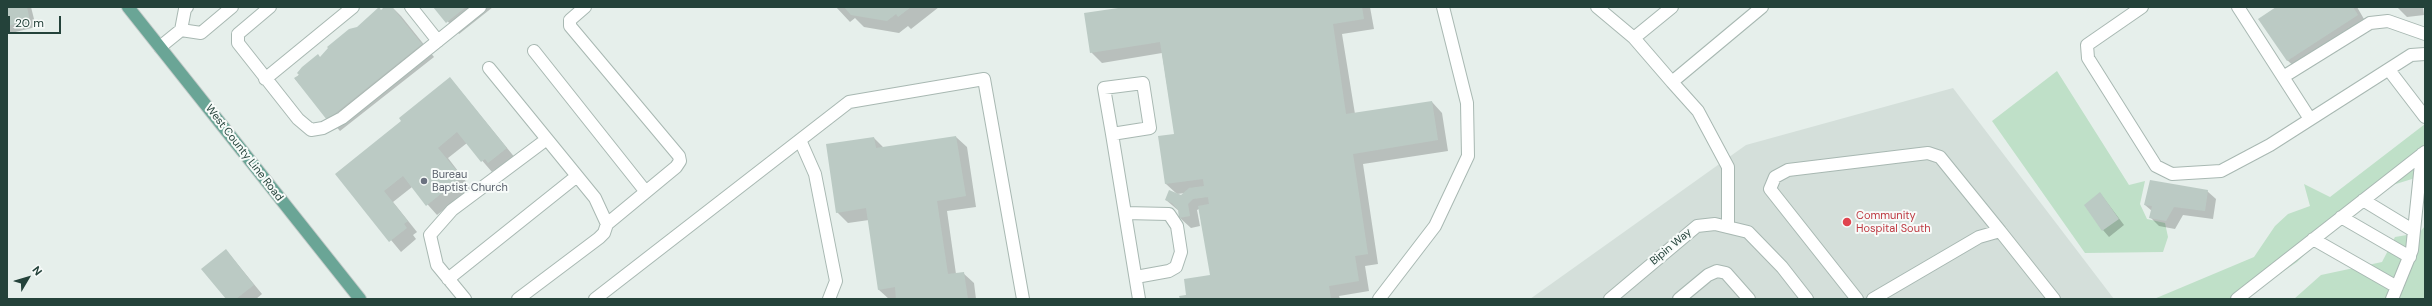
<!DOCTYPE html>
<style>
body{margin:0}
#map{position:relative;width:2432px;height:306px;overflow:hidden;background:#e6efeb;font-family:"DM Sans",sans-serif}
canvas{display:block}
.frame{position:absolute;inset:0;border:8px solid #24423a;pointer-events:none}
.north{position:absolute;left:8px;top:258px;width:40px;height:40px;-webkit-text-stroke:3px #f7fbf9;paint-order:stroke;rotate:52deg;font-size:11px;font-weight:700;line-height:16px;text-align:center;color:#24423a}
.north::after{content:'';display:block;margin:auto;width:14px;height:18px;background:#24423a;clip-path:polygon(50% 0,100% 100%,50% 72%,0 100%)}
.scale{position:absolute;left:8px;top:16px;width:53px;height:18px;box-sizing:border-box;border:2px solid #24423a;border-top:0;padding-left:5px;font-size:12px;line-height:14px;white-space:nowrap;color:#24423a;-webkit-text-stroke:3px #f7fbf9;paint-order:stroke}
</style>
<div id="map">
<canvas width="2432" height="306"></canvas>
<div class="frame"></div>
<div class="north">N</div>
<div class="scale">20 m</div>
</div>
<script>
const ctx = document.querySelector('canvas').getContext('2d');
ctx.lineJoin = 'round';
function fillPath(path, color) { ctx.fillStyle = color; ctx.fill(path, 'evenodd'); }
const poly = rows => new Path2D(rows.map(r => 'M' + r).join(''));
function stroke(path, color, width, dash) { ctx.strokeStyle = color; ctx.lineWidth = width; ctx.lineCap = dash ? 'butt' : 'round'; ctx.setLineDash(dash || []); ctx.stroke(path); }
function drawText(font, color, halo, rows, align = 'center') {
  ctx.font = font + ' "DM Sans",sans-serif'; ctx.lineWidth = 4; ctx.setLineDash([]); ctx.textBaseline = 'middle'; ctx.strokeStyle = halo; ctx.fillStyle = color; for (const [text, x, y, turn = 0] of rows) {
    ctx.save(); ctx.translate(x, y); ctx.rotate((+turn || 0) * Math.PI / 180); ctx.textAlign = isNaN(turn) ? turn : align; if (halo) ctx.strokeText(text, 0, 0); ctx.fillText(text, 0, 0); ctx.restore();
  }
}
fillPath(poly([
 [1953,88,2114,299,1530,299,1746,145]
]), '#d4dfda');
fillPath(poly([
 [2057,71,2129,185,2145,181,2140,204,2147,219,2165,223,2168,237,2163,252,2085,253,1992,121],
 [2425,124,2425,175,2386,187,2342,218,2297,262,2242,299,2154,299,2254,257,2275,226,2288,214,2310,206,2304,184,2330,197],
 [2425,226,2425,299,2294,299,2321,275,2382,262,2395,237,2419,233]
]), '#bfe0c8');
fillPath(poly([
 [7,7,31,7,36,27,7,34],
 [386,7,392,7,401,16,434,57,340,131,295,79,318,55,320,58],
 [435,7,493,7,459,34],
 [836,7,939,7,911,29,908,26,899,33,864,27,855,18,850,22],
 [1132,7,1370,7,1374,29,1342,34,1355,114,1432,102,1442,113,1448,151,1363,164,1378,264,1365,266,1369,291,1339,296,1340,299,1181,299,1211,275,1199,209,1197,210,1200,226,1191,228,1180,218,1179,211,1166,200,1181,197,1185,193,1177,194,1166,184,1159,137,1175,135,1162,53,1102,63,1091,52],
 [2278,7,2357,7,2368,26,2298,70,2287,60],
 [2397,7,2423,7,2424,15,2407,17],
 [450,78,516,159,499,172,496,169,492,172,467,143,448,158,471,188,437,215,412,187,393,202,417,232,413,235,416,239,401,252,336,174,403,121],
 [956,137,967,147,976,207,947,211,956,274,963,273,974,283,976,299,889,299,879,290,869,220,848,223,837,212,874,138,884,148],
 [2207,191,2216,199,2213,219,2183,215,2175,229,2159,226,2151,218,2152,211,2145,205],
 [2100,193,2124,225,2109,237,2103,230],
 [226,250,262,294,256,299,227,299]
]), '#0003');
fillPath(poly([
 [7,7,27,7,30,21,7,26],
 [379,7,381,10,384,7,392,7,422,44,327,120,294,78,299,75,297,73,302,67,318,54,320,57,328,48,327,47,349,29,357,27],
 [433,7,466,7,446,23],
 [844,7,911,7,898,17,896,14,887,21,851,15],
 [1125,7,1362,7,1364,19,1333,24,1346,114,1432,101,1438,140,1353,154,1368,254,1355,256,1359,281,1329,286,1331,299,1180,299,1179,296,1186,295,1184,279,1210,275,1198,206,1209,204,1208,197,1193,199,1188,204,1190,216,1179,218,1178,210,1172,203,1165,200,1169,190,1181,195,1189,188,1204,186,1203,179,1165,184,1158,136,1174,134,1160,42,1090,53,1084,13],
 [2276,7,2353,7,2358,15,2287,61,2258,19],
 [450,77,507,148,488,163,485,159,481,162,457,132,438,148,462,177,426,206,403,176,384,191,408,221,404,224,407,228,389,242,335,174,401,121,399,118],
 [956,136,966,196,937,201,948,274,964,272,968,299,896,299,895,287,878,290,866,208,836,213,826,144,874,137,876,148],
 [2150,180,2208,190,2205,211,2174,207,2166,221,2149,218,2152,206,2144,205],
 [2100,192,2119,219,2102,231,2084,205],
 [226,249,254,285,236,299,226,299,201,269]
]), '#bbcac4');
const minor = poly([
 [270,7,238,34,238,43,298,119,311,130,323,128,342,118,480,7],
 [411,7,438,41],
 [585,7,570,20,570,26,679,156,680,161,676,167,607,224],
 [1597,7,1634,38,1672,82],
 [2142,7,2087,45,2088,58,2156,166,2172,174,2221,171,2270,145,2411,55,2425,54],
 [2238,7,2310,119],
 [181,30,201,33,232,7],
 [1634,38,1672,7],
 [160,47,181,30,185,9,187,7],
 [534,51,646,192],
 [489,68,595,198,607,224,604,233,599,238,518,299],
 [2389,70,2425,117],
 [2283,77,2370,23,2388,21,2425,34],
 [265,79,353,7],
 [1112,134,1150,128,1143,83,1104,88,1112,134,1139,299],
 [800,140,815,174,832,261,836,281,829,299],
 [2363,200,2414,231],
 [1125,213,1169,214,1177,226,1181,252,1176,267,1169,271,1136,277],
 [2341,217,2410,257],
 [1728,226,1728,167,1698,111,1672,82,1762,7],
 [2313,239,2397,287],
 [448,279,577,176],
 [465,299,437,265,430,235,452,210,547,139],
 [595,299,849,102,984,79,1023,299],
 [1379,299,1435,226,1468,156,1467,103,1443,7],
 [1610,299,1697,226,1715,224,1748,232,1782,267,1807,299],
 [1679,299,1708,275,1717,271,1726,273,1749,299],
 [1857,299,1770,189,1775,177,1788,170,1928,153,1940,157,2000,231],
 [1873,299,1979,237,2000,231,2054,299],
 [2237,299,2425,152],
 [2392,299,2412,250,2422,154]
]);
const major = poly([
 [128,7,360,299]
]);
stroke(minor, '#a8b8b2', 14);
stroke(major, '#c2cac8', 14);
stroke(minor, '#fff', 12);
stroke(major, '#6aa596', 12);
for (const [x, y, r, color] of [
 [424,181,4,"#6b7280"],
 [1847,222,5,"#e0444e"]
]) { const dot = new Path2D(); dot.arc(x, y, r, 0, 2 * Math.PI); ctx.fillStyle = color; ctx.fill(dot); stroke(dot, '#f7fbf9', 1.5); }
drawText('11px', '#24423a', '#f7fbf9', [
 ["West County Line Road",244,153,52],
 ["Bipin Way",1671,247,-40]
]);
drawText('11px', '#5b616d', '#f7fbf9', [
 ["Bureau",432,175],
 ["Baptist Church",432,188]
], 'left');
drawText('11px', '#be3a42', '#f7fbf9', [
 ["Community",1856,216],
 ["Hospital South",1856,229]
], 'left');
</script>
